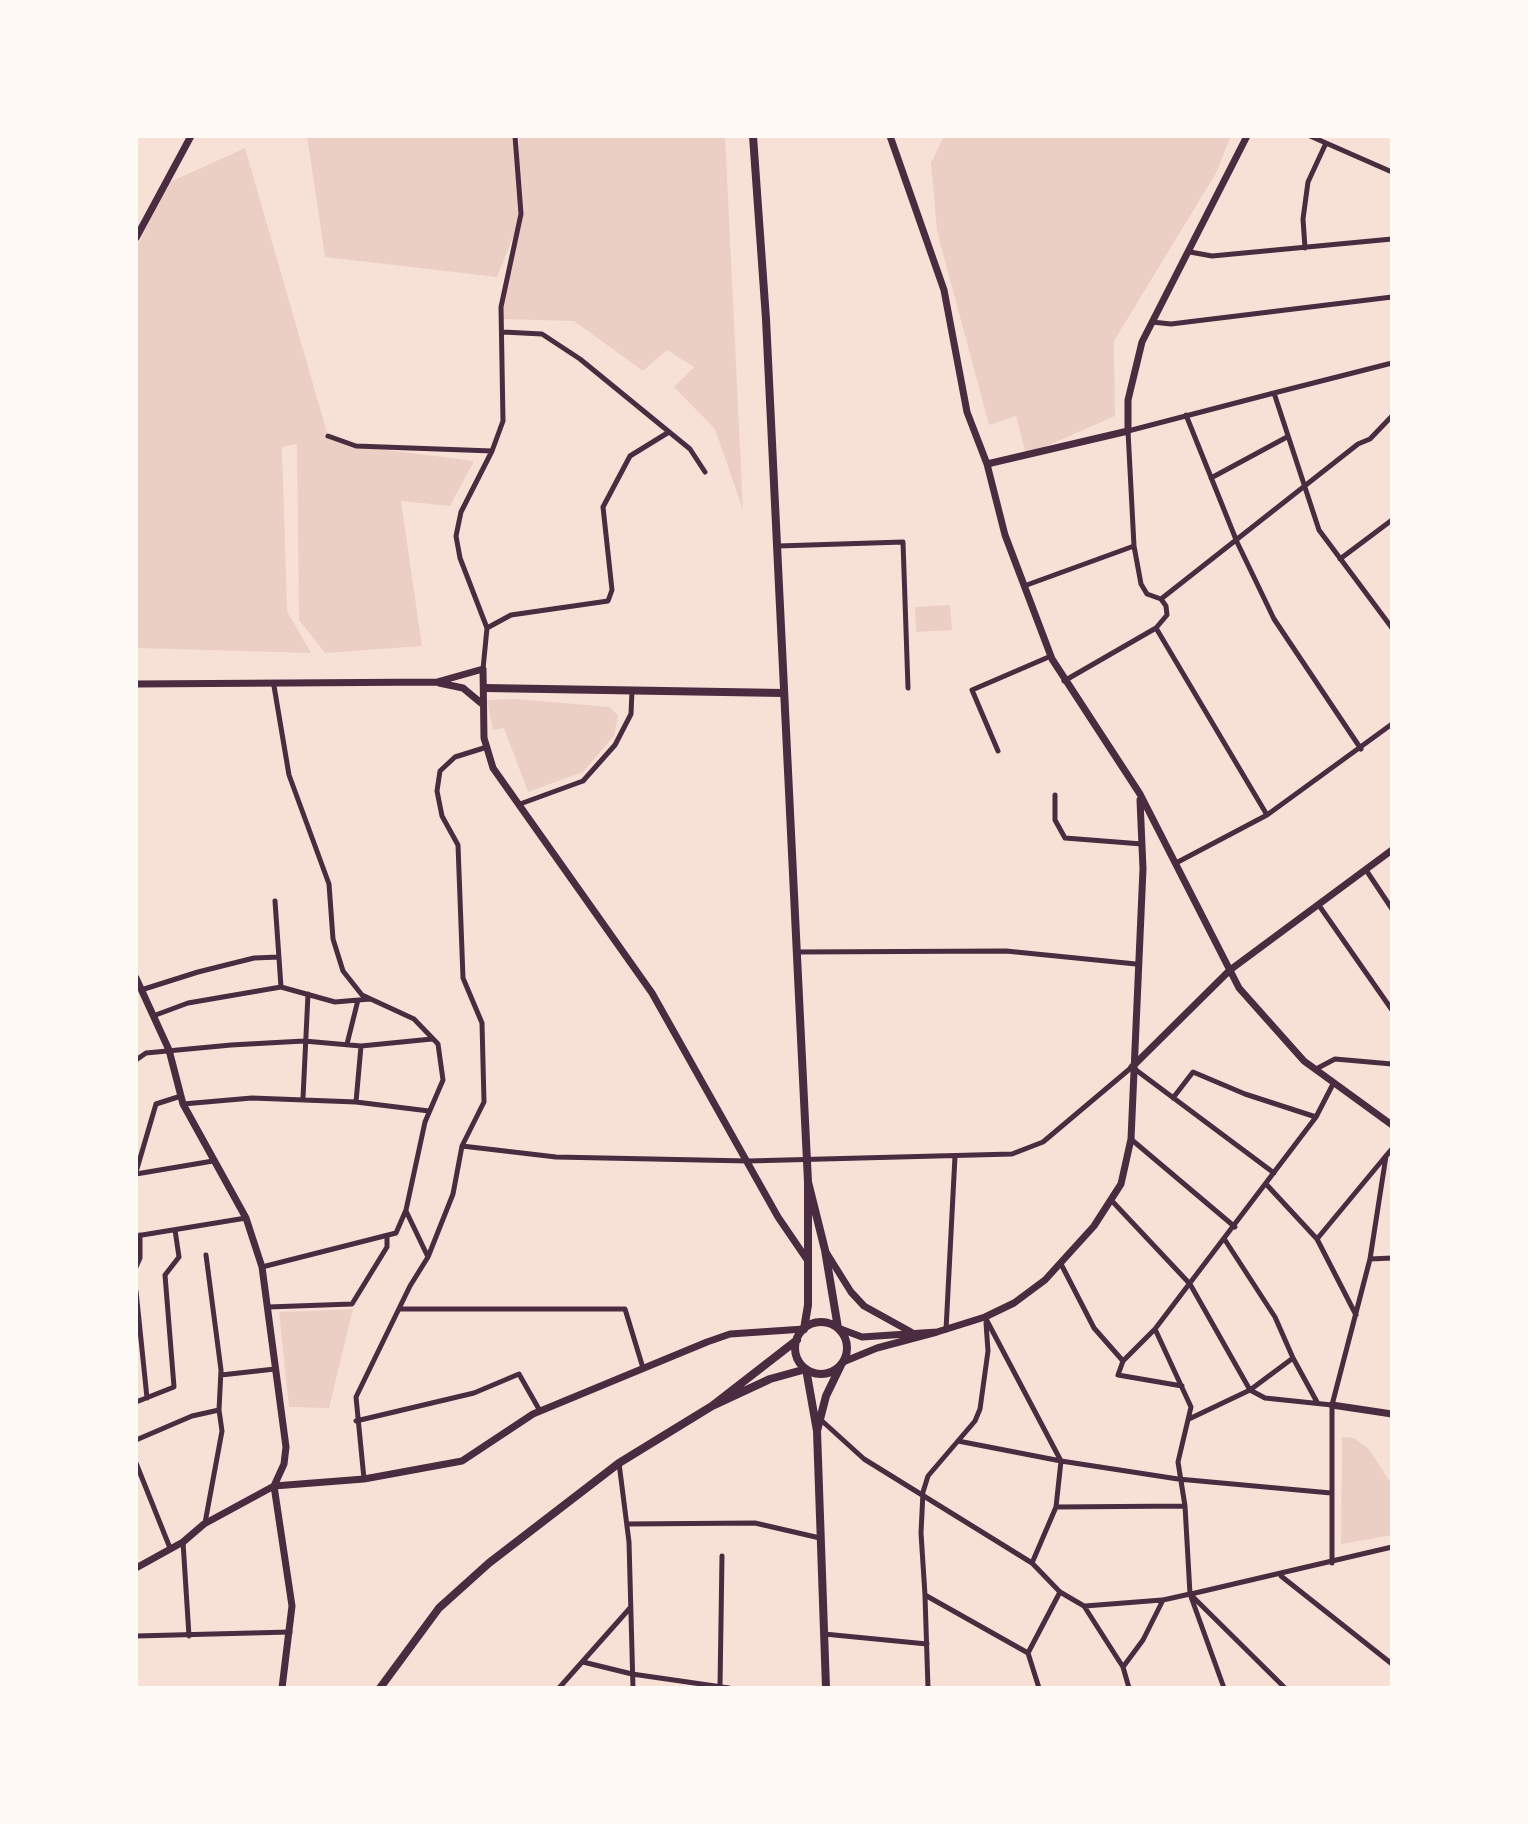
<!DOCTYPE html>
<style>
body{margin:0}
#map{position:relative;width:1528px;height:1824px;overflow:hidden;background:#f7e1d7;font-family:"Exo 2",sans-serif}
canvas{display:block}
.frame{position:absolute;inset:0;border:138px solid #fffaf5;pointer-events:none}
</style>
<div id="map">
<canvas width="1528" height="1824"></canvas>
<div class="frame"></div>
</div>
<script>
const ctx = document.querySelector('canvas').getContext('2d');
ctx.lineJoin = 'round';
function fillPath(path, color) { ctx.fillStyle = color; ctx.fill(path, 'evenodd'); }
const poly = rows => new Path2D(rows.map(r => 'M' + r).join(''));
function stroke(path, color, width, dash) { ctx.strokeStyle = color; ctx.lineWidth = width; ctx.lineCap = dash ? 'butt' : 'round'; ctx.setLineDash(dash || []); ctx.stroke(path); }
fillPath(poly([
 [307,136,517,136,519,163,519,136,725,136,743,510,715,429,674,387,694,367,667,350,643,371,574,321,502,319,501,307,519,222,497,277,325,257],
 [944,136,1231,136,1216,173,1114,341,1115,416,1026,455,1016,416,989,425,937,231,931,163],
 [245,148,328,436,356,446,474,461,450,506,401,501,422,646,325,653,299,620,297,444,282,447,287,611,311,653,136,648,136,249,168,183],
 [950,605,952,630,916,632,915,607],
 [517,699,610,707,618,716,614,736,583,772,528,792,504,728,493,730,487,700],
 [353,1309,329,1408,289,1407,279,1312],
 [1342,1437,1354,1438,1369,1449,1392,1485,1392,1535,1341,1544]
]), '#ebcfc5');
stroke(poly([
 [1310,136,1392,172],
 [1305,248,1303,219,1308,182,1326,143],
 [1190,252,1212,256,1392,239],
 [1152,322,1171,324,1392,297],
 [503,332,542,334,580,359,690,449,705,472],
 [1392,363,1274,393,1319,530,1392,628],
 [1186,415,1237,542,1274,619,1361,749],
 [328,436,356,446,492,451],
 [1211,478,1287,437],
 [778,546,903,542,908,688],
 [1340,559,1392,520],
 [1024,586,1134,546],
 [1161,599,1358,444,1370,439,1392,416],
 [487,628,511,615,608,601,612,590,603,507,630,456,669,432],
 [483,669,487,628,460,558,456,536,461,512,492,451,503,421,501,307,521,214,515,136],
 [1064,681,1156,628],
 [998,751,972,690,1051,656],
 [1055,795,1055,820,1065,838,1142,844],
 [520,804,583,781,615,745,631,714,632,690],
 [1267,815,1156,628,1167,615,1166,606,1161,599,1147,594,1141,584,1134,546,1128,431,1274,393],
 [1176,863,1267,815,1392,724],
 [1366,870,1392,909],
 [275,901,281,987],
 [1318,904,1392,1010],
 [796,952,1006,951,1136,964],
 [141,990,198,972,254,958,279,957],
 [153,1016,188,1003,281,987,335,1002,370,999],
 [347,1044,358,1000],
 [361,1046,356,1102,429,1111],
 [136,1060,146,1053,231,1045,304,1041,361,1046,432,1039],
 [1316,1069,1335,1059,1392,1064],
 [303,1098,308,994],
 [1173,1098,1193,1072,1245,1094,1316,1117],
 [183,1104,252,1098,356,1102],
 [1132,1140,1235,1227],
 [462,1146,556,1157,748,1161,1012,1154,1043,1142,1132,1067,1274,1173],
 [136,1172,156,1104,181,1096],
 [136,1174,213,1161],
 [1266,1184,1317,1239,1356,1315],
 [1112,1201,1190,1284,1250,1390,1265,1398,1332,1405],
 [136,1236,246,1218],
 [1317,1239,1385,1157],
 [428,1257,453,1194,462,1146,484,1102,482,1023,463,978,458,845,442,816,437,791,440,771,455,757,487,747],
 [1370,1259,1392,1258],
 [1061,1264,1094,1328,1123,1361,1155,1329],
 [136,1267,140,1258,140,1235],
 [262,1267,396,1233,406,1210,425,1122,443,1080,438,1044,414,1019,362,995,343,971,333,939,329,884,289,775,274,686],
 [136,1291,147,1398],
 [268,1307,352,1304,387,1247,387,1236],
 [400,1309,625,1309,643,1368],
 [985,1317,1061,1461,1178,1479,1331,1493],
 [986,1323,988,1351,980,1409,975,1421,928,1476,923,1492,921,1533,925,1595,1028,1653],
 [946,1330,955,1156],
 [1293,1358,1317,1402],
 [1123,1361,1118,1375,1182,1386],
 [221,1375,275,1369],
 [136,1402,174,1387,165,1275,179,1257,175,1230],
 [1189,1419,1250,1390,1293,1358,1275,1317,1225,1240],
 [821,1420,864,1459,1032,1563,1056,1507,1061,1461,958,1441],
 [356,1421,474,1393,519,1374,540,1411],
 [136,1440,192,1416,219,1410,221,1370,206,1255],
 [136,1463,170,1548],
 [619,1463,629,1542,633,1688],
 [364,1479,356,1397,410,1286,428,1257,406,1211],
 [1056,1507,1185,1506],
 [205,1523,222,1431,219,1410],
 [627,1524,755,1523,820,1538],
 [183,1542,189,1636],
 [1032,1563,1060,1592,1084,1606,1123,1667,1129,1688],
 [1332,1563,1332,1405,1370,1259,1386,1156,1392,1149],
 [1281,1576,1392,1664],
 [1191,1594,1392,1547],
 [925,1596,928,1688],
 [1085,1606,1162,1600],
 [824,1634,927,1644],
 [136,1636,290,1632],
 [583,1662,632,1674,729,1688],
 [1123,1667,1143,1640,1163,1600,1190,1594,1224,1688],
 [720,1687,722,1556],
 [559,1688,630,1608],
 [1039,1688,1028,1653,1060,1592],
 [1285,1688,1190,1594,1185,1506,1178,1462,1191,1407,1155,1329,1316,1117,1333,1084]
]), '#4a2c40', 5);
stroke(poly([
 [890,136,944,290,967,412,987,464,1005,535,1052,659,1140,794,1239,988,1304,1061,1392,1125],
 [136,238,191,136],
 [987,464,1128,431,1128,400,1142,342,1247,136],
 [439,683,463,688,481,703],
 [136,684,437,682,483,669,484,738,493,768,652,993,778,1217,808,1261],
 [136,978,169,1050,183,1104,246,1218,262,1267,286,1447,284,1464,274,1486,292,1606,282,1688],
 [1132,1067,1230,970,1392,850],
 [826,1252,851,1292,864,1306,911,1332],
 [838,1328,862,1337,937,1332,877,1348,843,1362],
 [937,1332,985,1317,1014,1303,1045,1280,1094,1226,1121,1184,1131,1139,1143,869,1140,800],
 [1332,1405,1392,1414],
 [136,1568,183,1542,204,1524,274,1486,364,1479,462,1461,533,1414,707,1342,730,1334,804,1329]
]), '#4a2c40', 7);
stroke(poly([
 [753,136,766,319,808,1182],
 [485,688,783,693],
 '795 1348a26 26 0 1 1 52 0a26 26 0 1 1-52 0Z',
 [804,1329,808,1305,808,1182,825,1250,838,1328],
 [797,1340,712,1406,770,1379,806,1369,817,1431,826,1396,841,1365],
 [817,1431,826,1688],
 [380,1688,439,1608,489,1563,619,1463,712,1406]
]), '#4a2c40', 8);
</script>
